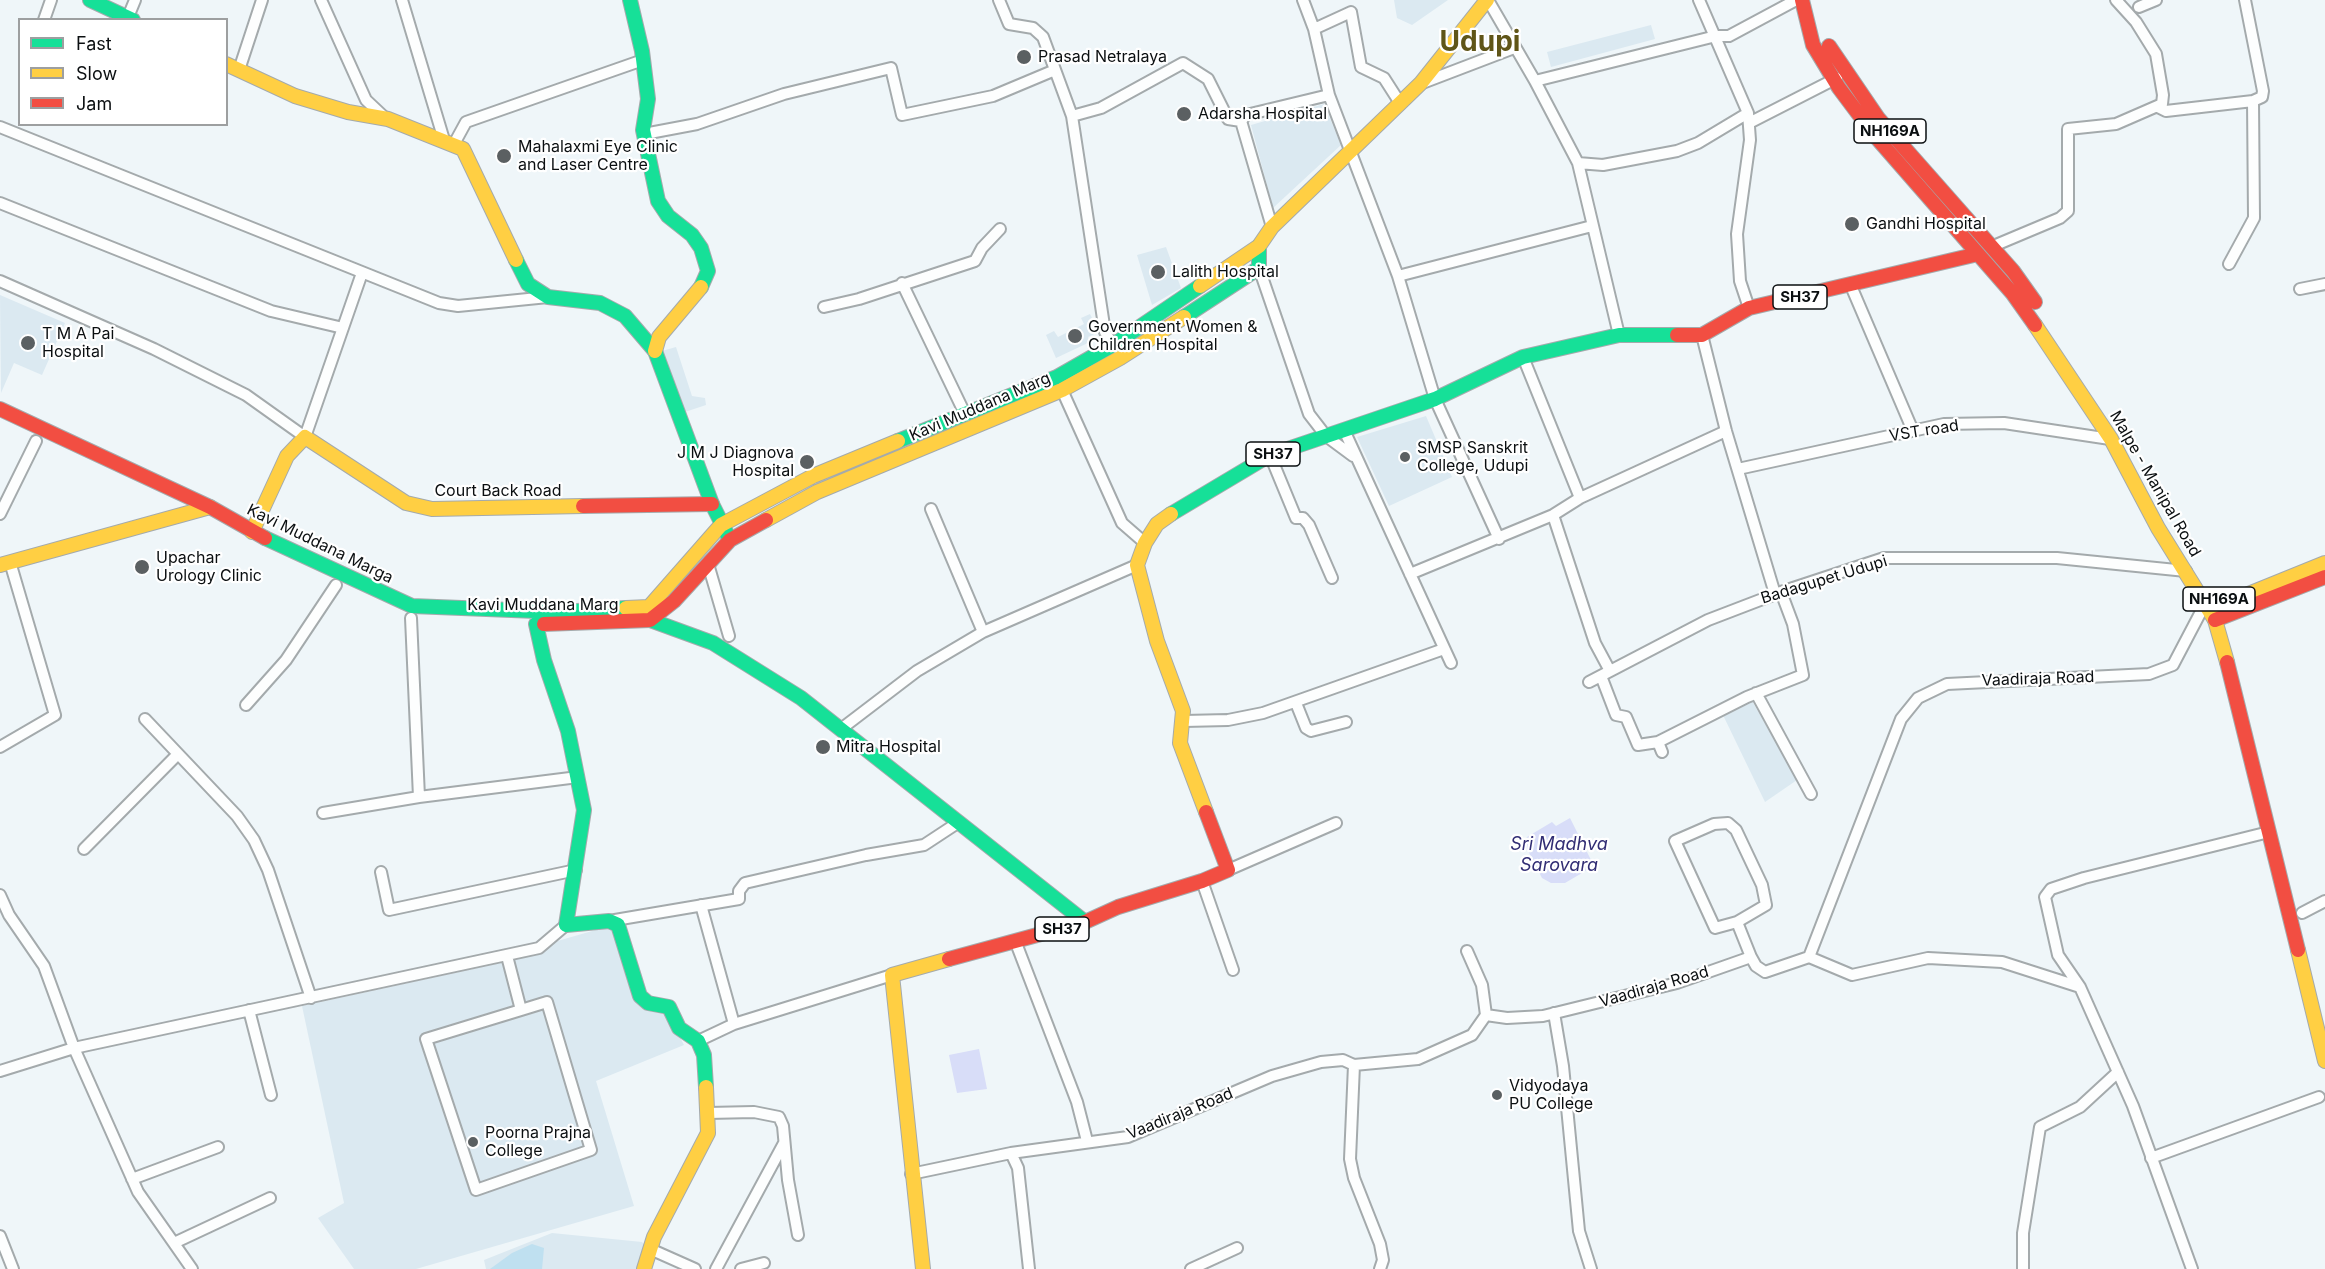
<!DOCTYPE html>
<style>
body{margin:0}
#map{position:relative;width:2325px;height:1269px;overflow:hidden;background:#eff6f9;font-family:Inter,sans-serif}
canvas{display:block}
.legend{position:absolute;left:18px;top:18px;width:210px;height:108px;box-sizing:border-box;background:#fff;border:2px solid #9d9fa0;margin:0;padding:8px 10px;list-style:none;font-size:18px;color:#0b0f11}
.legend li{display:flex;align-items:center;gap:12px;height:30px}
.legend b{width:30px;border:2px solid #9d9fa0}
</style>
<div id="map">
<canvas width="2325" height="1269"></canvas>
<ul class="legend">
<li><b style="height:8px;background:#16e098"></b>Fast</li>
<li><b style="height:8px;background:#ffcf43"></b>Slow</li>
<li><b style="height:8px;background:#f24e42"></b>Jam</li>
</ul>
</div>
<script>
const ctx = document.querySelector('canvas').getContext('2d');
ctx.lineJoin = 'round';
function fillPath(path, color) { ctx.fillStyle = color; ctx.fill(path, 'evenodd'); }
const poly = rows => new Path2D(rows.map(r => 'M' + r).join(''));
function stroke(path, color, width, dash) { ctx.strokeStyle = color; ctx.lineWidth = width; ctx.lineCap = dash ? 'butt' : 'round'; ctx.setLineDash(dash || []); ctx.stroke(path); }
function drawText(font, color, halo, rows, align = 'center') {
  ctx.font = font + ' Inter,sans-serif'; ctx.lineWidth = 4.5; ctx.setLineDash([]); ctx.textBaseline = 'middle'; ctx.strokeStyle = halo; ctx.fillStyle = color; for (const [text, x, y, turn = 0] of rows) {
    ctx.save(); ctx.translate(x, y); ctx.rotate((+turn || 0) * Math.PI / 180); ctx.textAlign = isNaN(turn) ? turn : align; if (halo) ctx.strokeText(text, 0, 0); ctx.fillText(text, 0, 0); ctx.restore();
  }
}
fillPath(poly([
 [1394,0,1448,0,1412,25,1397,18],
 [1651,25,1655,39,1551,67,1547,52],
 [1324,104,1341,145,1273,208,1251,125],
 [1166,247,1181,288,1152,305,1137,255],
 [0,295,65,323,42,375,14,363,1,393],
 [1090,314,1099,332,1088,337,1090,342,1056,358,1046,335,1054,331,1058,337,1084,324,1081,318],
 [676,347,692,396,705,398,706,405,685,412,662,351],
 [1426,416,1452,477,1389,506,1357,437],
 [1751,699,1797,780,1765,802,1722,713],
 [606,927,616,931,639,1002,668,1015,684,1045,596,1081,634,1206,416,1269,354,1269,318,1218,344,1203,302,1006,514,960,554,942],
 [552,1233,642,1242,652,1253,648,1269,486,1269,484,1260]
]), '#dbe9f1');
fillPath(poly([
 [532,1244,544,1248,542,1269,490,1269,512,1253]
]), '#bfe0f0');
fillPath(poly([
 [1570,818,1594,866,1565,883,1551,883,1542,878,1525,845,1527,837,1552,822,1556,826],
 [979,1049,987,1089,957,1093,949,1055]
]), '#d8ddf8');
const street = poly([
 [321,0,366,100,383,116],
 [402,0,444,140],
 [999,0,1009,24,1033,28,1043,37,1072,116,1105,332,1113,345],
 [1303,0,1314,29,1329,95,1398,276,1435,399,1499,539],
 [1488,0,1535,81,1578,163,1619,335],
 [1699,0,1748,113,1750,140,1737,234,1740,281,1749,308],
 [2139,7,2156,0],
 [128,17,135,0],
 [44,20,51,0],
 [1314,29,1351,12,1361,67,1384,78,1400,103],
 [239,70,262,0],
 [1535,81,1716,36,1729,36,1796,0],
 [1425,82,1514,48],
 [2158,107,2166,111,2253,101,2262,97,2263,91,2245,0],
 [1072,116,1101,108,1183,63,1208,79,1228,119,1241,121],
 [1241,121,1272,227],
 [1241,121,1246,115,1329,95],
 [1749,123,1837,78],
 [0,127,439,303,458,306,548,297],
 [644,134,697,124,784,94,891,68,902,115,993,96,1055,70],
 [454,144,466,122,643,60],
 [1578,163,1603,165,1677,151,1698,143,1748,113],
 [0,203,271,311,343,328],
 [1991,247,2060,218,2068,211,2068,129,2116,124,2162,104,2163,95,2156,54,2136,22,2116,0],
 [2229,264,2254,218,2253,101],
 [1259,268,1309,414,1326,436,1353,456],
 [1398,276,1592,226],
 [0,281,154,349,246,395,305,437,362,273],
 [902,283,966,416],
 [1851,286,1913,431],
 [2300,289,2325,284],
 [824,307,859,299,975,261,982,248,1000,229],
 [1702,335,1726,431,1775,594],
 [1523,357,1580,498],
 [1062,390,1122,523,1145,543],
 [1344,430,1451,663],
 [1270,455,1296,518,1303,518,1309,525,1332,578],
 [1738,469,1944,424,2004,423,2110,439],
 [931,509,983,632],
 [0,514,36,441],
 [1553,515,1595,643,1610,671],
 [708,564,729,636],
 [1410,574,1553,515,1580,498,1726,431],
 [411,618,419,797],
 [1601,676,1616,715,1626,717,1638,745,1658,742],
 [1589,682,1708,620,1781,592,1884,558,2057,558,2186,571],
 [1756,693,1811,794],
 [1296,703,1306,728,1311,731,1346,722],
 [246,705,286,660,336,585],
 [145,719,237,816,254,840,268,870,311,998],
 [1184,721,1228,720,1263,713,1444,649],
 [841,729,917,671,983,632,1137,565],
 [0,747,55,715,10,562],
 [1662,752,1658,742,1747,697,1803,675,1793,624,1781,592],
 [323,813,419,797,578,777],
 [84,849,178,754],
 [1228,870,1336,823],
 [381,872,389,910,576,870],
 [1202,881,1233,970],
 [0,895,9,915,44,966,74,1048,138,1192,192,1269],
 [701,905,734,1024],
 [2302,913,2325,901],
 [609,921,739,899,739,891,745,883,866,855,924,845,959,822],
 [1737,922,1715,928,1675,841,1714,824,1728,823,1736,830,1762,885,1766,905,1737,922,1751,957],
 [1016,943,1077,1102,1087,1141],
 [1467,951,1482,985,1486,1015],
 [507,956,521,1010,547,1002,591,1150,476,1190,426,1039,521,1010],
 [1809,957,1852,975,1928,958,2002,962,2080,987],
 [249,1010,271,1095],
 [1554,1013,1563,1066,1579,1231,1591,1269],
 [1486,1015,1507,1018,1543,1016,1677,983,1751,957,1756,966,1765,972,1809,957,1901,719,1918,698,1947,684,2149,674,2173,665,2205,604],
 [698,1041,734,1024,892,975],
 [1354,1065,1350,1159,1354,1178,1380,1244,1383,1260,1380,1269],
 [0,1071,74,1048,539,948,566,925],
 [708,1113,754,1112,779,1117,783,1126,788,1180,798,1235],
 [1011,1153,1018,1168,1029,1269],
 [2151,1158,2319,1097],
 [911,1174,1011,1153,1128,1137,1272,1076,1321,1062,1343,1060,1354,1065,1418,1059,1472,1035,1486,1015],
 [132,1179,218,1147],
 [0,1236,13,1269],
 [174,1243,270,1198],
 [650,1249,695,1269],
 [716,1269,784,1143],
 [741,1269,764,1263],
 [1191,1269,1237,1248],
 [2023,1269,2023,1233,2040,1127,2080,1107,2118,1072],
 [2192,1269,2133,1106,2080,987,2058,955,2045,897,2051,889,2084,878,2269,832]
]);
const fast = poly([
 [90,0,133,20],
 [630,0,642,51,648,99,643,130,658,201,668,216,692,235,701,248,708,271,701,287],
 [516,260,528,284,548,297,600,303,625,316,655,351,712,504,728,536],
 [1184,317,1259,268,1259,246],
 [898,441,1057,377,1113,345,1200,286],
 [1171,514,1270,455,1435,399,1523,357,1619,335,1677,335],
 [265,538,412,606,561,612,626,608],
 [649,607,650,620,713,643,801,698,1085,922],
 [536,624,544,660,568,731,584,810,566,925,609,921,618,925,640,996,648,1003,669,1007,679,1028,698,1041,704,1055,706,1087]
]);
const slow = poly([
 [226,64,295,96,348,112,388,119,463,149,516,260],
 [1200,286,1259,246,1272,227,1421,83,1487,0],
 [2035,325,2111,439,2158,528,2215,620,2227,662],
 [655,351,659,337,701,287],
 [1171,514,1157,524,1145,543,1137,565,1157,641,1183,711,1180,743,1206,812],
 [766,520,817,492,1062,390,1120,358,1184,317],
 [252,532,287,456,305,437,406,503,432,509,583,506],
 [0,565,210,507],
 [626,608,649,607,721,525,813,476,898,441],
 [2209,610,2325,563],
 [2298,950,2325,1061],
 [644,1269,654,1237,708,1133,706,1087],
 [923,1269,892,975,949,959]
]);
const jam = poly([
 [1802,0,1813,45,1839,88,1875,136,2013,294,2035,325],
 [1829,46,1878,118,2013,271,2035,302],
 [1677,335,1702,335,1749,308,1978,254],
 [0,409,210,507,265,538],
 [583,506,712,504],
 [2215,620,2325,577],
 [544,624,650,620,674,601,730,540,766,520],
 [2227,662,2298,950],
 [949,959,1085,922,1118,907,1202,881,1228,870,1206,812]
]);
stroke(street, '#a4aaac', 14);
stroke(fast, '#a4aaac', 16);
stroke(slow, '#a4aaac', 16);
stroke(jam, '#a4aaac', 16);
stroke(street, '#fdfefe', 10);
stroke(fast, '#16e098', 14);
stroke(slow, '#ffcf43', 14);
stroke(jam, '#f24e42', 14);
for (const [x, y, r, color] of [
 [1024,57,8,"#5b6062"],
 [1184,114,8,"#5b6062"],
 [504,156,8,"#5b6062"],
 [1852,224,8,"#5b6062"],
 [1158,272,8,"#5b6062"],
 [1075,336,8,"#5b6062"],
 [28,343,8,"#5b6062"],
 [1405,457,6,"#5b6062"],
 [807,462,8,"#5b6062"],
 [142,567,8,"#5b6062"],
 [823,747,8,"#5b6062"],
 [1497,1095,6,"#5b6062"],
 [473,1142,6,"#5b6062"]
]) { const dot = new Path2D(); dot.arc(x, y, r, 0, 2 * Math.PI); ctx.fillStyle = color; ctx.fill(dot); stroke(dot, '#fff', 2); }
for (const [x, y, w] of [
 [1890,131,72],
 [1800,297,54],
 [1273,454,54],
 [2219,599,72],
 [1062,929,54]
]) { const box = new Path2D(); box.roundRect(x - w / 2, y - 12, w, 24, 4.5); ctx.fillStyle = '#fff'; ctx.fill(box); stroke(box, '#0b0f11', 1.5); }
drawText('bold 15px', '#0b0f11', null, [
 ["NH169A",1890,131],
 ["SH37",1800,297],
 ["SH37",1273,454],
 ["NH169A",2219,599],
 ["SH37",1062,929]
]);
drawText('16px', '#0b0f11', '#fff', [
 ["Prasad Netralaya",1038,57],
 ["Adarsha Hospital",1198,114],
 ["Mahalaxmi Eye Clinic",518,147],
 ["and Laser Centre",518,165],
 ["Gandhi Hospital",1866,224],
 ["Lalith Hospital",1172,272],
 ["Government Women &",1088,327],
 ["Children Hospital",1088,345],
 ["T M A Pai",42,334],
 ["Hospital",42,352],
 ["SMSP Sanskrit",1417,448],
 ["College, Udupi",1417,466],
 ["J M J Diagnova",794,453,"right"],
 ["Hospital",794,471,"right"],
 ["Upachar",156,558],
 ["Urology Clinic",156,576],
 ["Mitra Hospital",836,747],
 ["Vidyodaya",1509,1086],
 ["PU College",1509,1104],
 ["Poorna Prajna",485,1133],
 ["College",485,1151]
], 'left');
drawText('16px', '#0b0f11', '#fff', [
 ["Kavi Muddana Marg",980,407,-23],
 ["VST road",1924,431,-9],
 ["Malpe - Manipal Road",2155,484,60],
 ["Court Back Road",498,491],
 ["Kavi Muddana Marga",320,544,26],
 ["Badagupet Udupi",1824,580,-17],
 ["Kavi Muddana Marg",543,605],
 ["Vaadiraja Road",2038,679,-2],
 ["Vaadiraja Road",1654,987,-16],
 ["Vaadiraja Road",1180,1114,-22]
]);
drawText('italic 18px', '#312d74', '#fff', [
 ["Sri Madhva",1559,845],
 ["Sarovara",1559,866]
]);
drawText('bold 28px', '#5f5518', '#fff', [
 ["Udupi",1480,43]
]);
</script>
